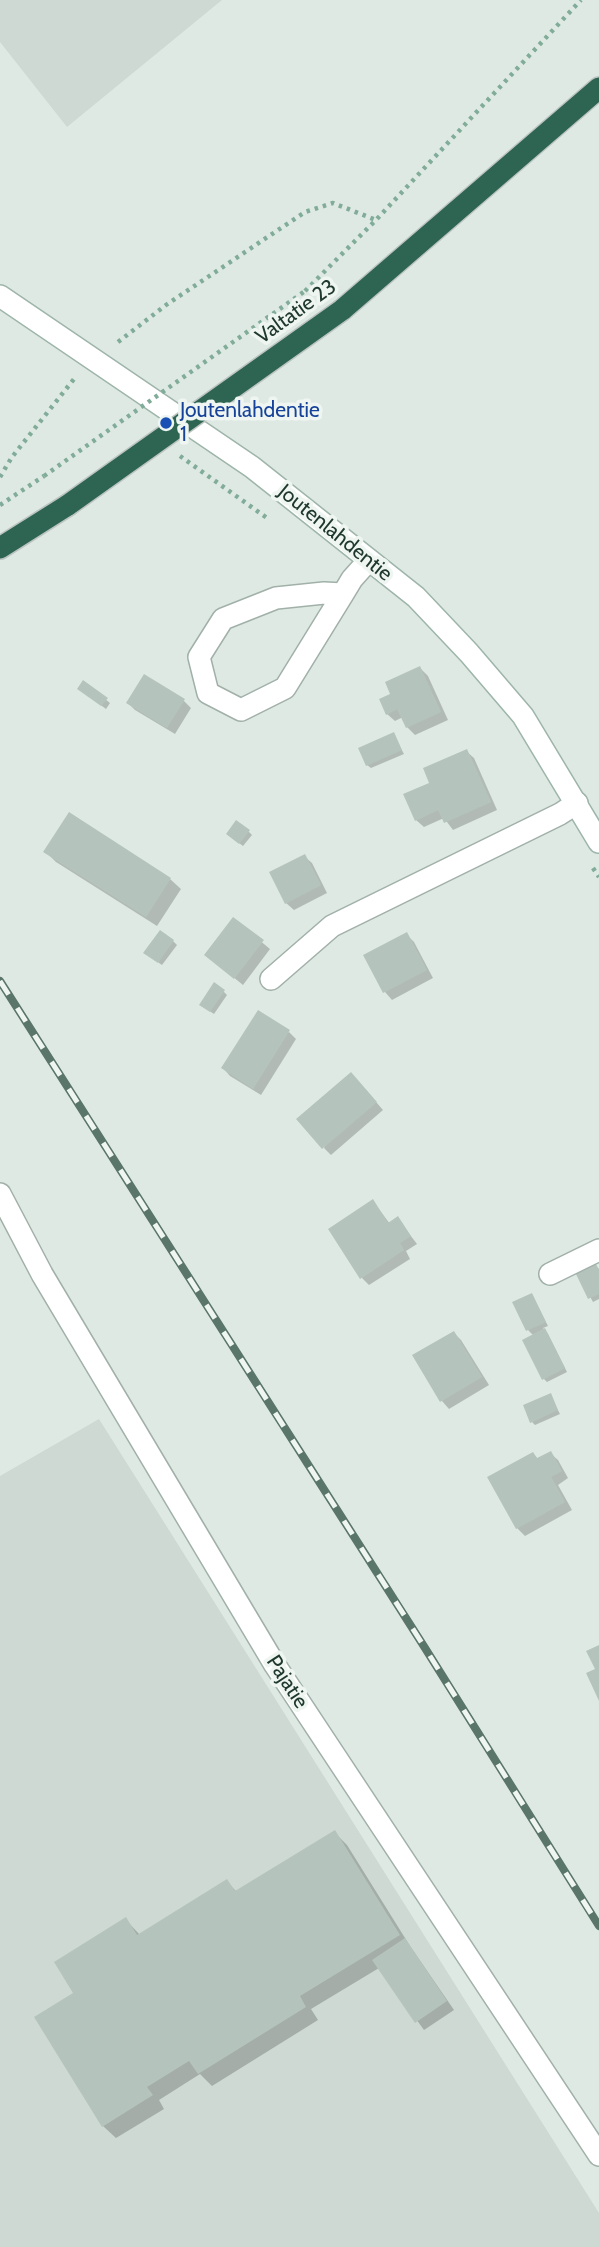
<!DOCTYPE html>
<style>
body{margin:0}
canvas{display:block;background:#dee9e3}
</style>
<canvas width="599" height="2247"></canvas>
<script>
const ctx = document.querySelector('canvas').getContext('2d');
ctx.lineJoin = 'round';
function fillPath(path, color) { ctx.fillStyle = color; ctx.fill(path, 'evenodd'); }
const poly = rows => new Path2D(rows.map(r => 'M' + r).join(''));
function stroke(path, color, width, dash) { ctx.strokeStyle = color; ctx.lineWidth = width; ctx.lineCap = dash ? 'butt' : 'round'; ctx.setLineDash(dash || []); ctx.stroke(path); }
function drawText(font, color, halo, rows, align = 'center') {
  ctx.font = font + ' Cabin,sans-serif'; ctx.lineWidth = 7; ctx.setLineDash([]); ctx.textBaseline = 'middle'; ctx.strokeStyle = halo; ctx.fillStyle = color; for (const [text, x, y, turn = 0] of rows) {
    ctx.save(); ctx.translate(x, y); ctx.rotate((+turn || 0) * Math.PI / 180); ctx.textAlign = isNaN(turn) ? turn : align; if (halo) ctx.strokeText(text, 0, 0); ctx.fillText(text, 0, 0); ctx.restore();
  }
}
fillPath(poly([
 [0,0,222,0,67,127,0,42],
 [99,1419,599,2213,599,2247,0,2247,0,1476]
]), '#cdd9d2');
fillPath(poly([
 [420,668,428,676,448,720,415,735,407,727,403,717,395,721,387,714,393,694],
 [84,682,110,703,106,709,83,692],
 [184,701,191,708,175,734,135,710,128,703],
 [393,734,404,754,371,768,367,765],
 [466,751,474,758,497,810,453,830,444,818,424,827,416,820],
 [248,831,252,835,243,846,231,837],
 [46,852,170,879,181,889,157,926,56,862],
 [304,856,312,863,327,893,294,910,286,903],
 [234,919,270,949,243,985,206,955],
 [406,934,414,942,433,978,392,1000,385,992,366,956],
 [173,941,177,945,162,965,149,956],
 [223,991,227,995,214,1014,205,1008],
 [289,1032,296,1039,261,1095,230,1076,223,1068],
 [358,1081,383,1110,331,1155,324,1148],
 [373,1201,390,1224,398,1219,417,1244,406,1251,410,1259,369,1285,362,1278],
 [595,1265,599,1269,599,1299,593,1302,577,1273],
 [532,1295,548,1326,543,1328,548,1334,567,1372,547,1382,544,1379,534,1336,528,1330,515,1303],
 [454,1333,461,1340,489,1385,449,1409,442,1401,415,1356],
 [550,1395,560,1414,535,1425,532,1422],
 [550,1453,558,1460,568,1478,558,1485,572,1510,525,1536,517,1528,533,1454,538,1459],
 [334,1832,347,1845,410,1946,454,2010,424,2030,379,1968,311,2009,318,2020,212,2086,200,2074,159,2100,164,2109,116,2138,103,2126,75,1994,126,1920,140,1935,227,1882,237,1892]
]), '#0003');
fillPath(poly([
 [420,666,441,712,406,728,397,709,386,715,379,699,390,694,385,682],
 [144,674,185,699,167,728,126,703],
 [83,680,108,698,101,706,77,689],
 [394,732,402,750,366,766,358,748],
 [467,749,491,802,444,823,438,810,415,821,403,794,429,783,423,768],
 [69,812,171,878,146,917,43,852],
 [236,820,250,830,239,844,226,834],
 [305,854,321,885,285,904,269,872],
 [233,917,264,940,234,979,204,955],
 [160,930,174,940,158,963,143,953],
 [407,932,427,970,383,993,363,955],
 [214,982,225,990,210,1012,199,1005],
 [258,1010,290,1030,253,1089,221,1068],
 [351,1072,377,1102,322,1149,296,1119],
 [373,1199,388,1223,398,1216,411,1236,400,1243,404,1250,360,1279,328,1229],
 [595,1262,599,1270,599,1294,588,1299,575,1272],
 [532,1293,546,1322,526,1331,512,1302],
 [545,1328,565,1368,542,1380,522,1340],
 [454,1331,482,1377,440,1402,412,1355],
 [551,1393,558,1410,530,1423,523,1405],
 [551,1451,562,1471,551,1477,565,1502,516,1529,487,1477,533,1452,537,1458],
 [599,1645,599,1701,586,1673,595,1669,586,1651],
 [335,1830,400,1935,300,1996,306,2007,198,2074,189,2061,147,2087,153,2095,102,2127,34,2017,73,1993,54,1962,126,1917,137,1935,227,1879,235,1891],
 [405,1938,447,2001,415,2023,372,1960]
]), '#b4c4bc');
const street = poly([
 [343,594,324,593,276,598,223,619,199,657,208,693,241,710,285,688,343,594,352,579,369,560],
 [271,979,332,926,560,814,577,803],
 [0,1194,42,1274,275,1665,599,2155],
 [550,1274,599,1250]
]);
const secondary = poly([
 [0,296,252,467,416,597,469,653,523,716,599,842]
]);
const highway = poly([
 [342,310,599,88],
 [0,548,68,505]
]);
stroke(street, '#a1b1a9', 24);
stroke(secondary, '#9eb5aa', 24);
stroke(highway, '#bcc4c1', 24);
stroke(poly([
 [305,291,376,220,581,0],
 [118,342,166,305,305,212,333,203,376,220],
 [180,456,267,518],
 [0,477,12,457,74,379],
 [0,505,44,476],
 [593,868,599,877]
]), '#80ac99', 4.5, [3.5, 5]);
stroke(street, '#fff', 21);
stroke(secondary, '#fff', 21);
stroke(highway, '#2d6452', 21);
const rail = poly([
 [0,981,425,1648,599,1926]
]);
stroke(rail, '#5a756a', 8);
stroke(rail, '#eff6f2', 5, [16]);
const highwayBridge = poly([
 [68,505,342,310]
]);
stroke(highwayBridge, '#bcc4c1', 24, []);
stroke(poly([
 [44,476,305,291]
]), '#80ac99', 4.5, [3.5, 5]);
stroke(highwayBridge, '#2d6452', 21);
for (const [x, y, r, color] of [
 [166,423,7,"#1a4fb4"]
]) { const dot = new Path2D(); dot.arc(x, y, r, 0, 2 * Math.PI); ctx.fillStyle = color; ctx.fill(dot); stroke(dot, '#eff6f2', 2.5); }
drawText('21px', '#20392f', '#eff6f2', [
 ["Valtatie 23",296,312,-36],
 ["Joutenlahdentie",335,533,39],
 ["Pajatie",287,1682,57]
]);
drawText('21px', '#164399', '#eff6f2', [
 ["Joutenlahdentie",180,411],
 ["1",180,435]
], 'left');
</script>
